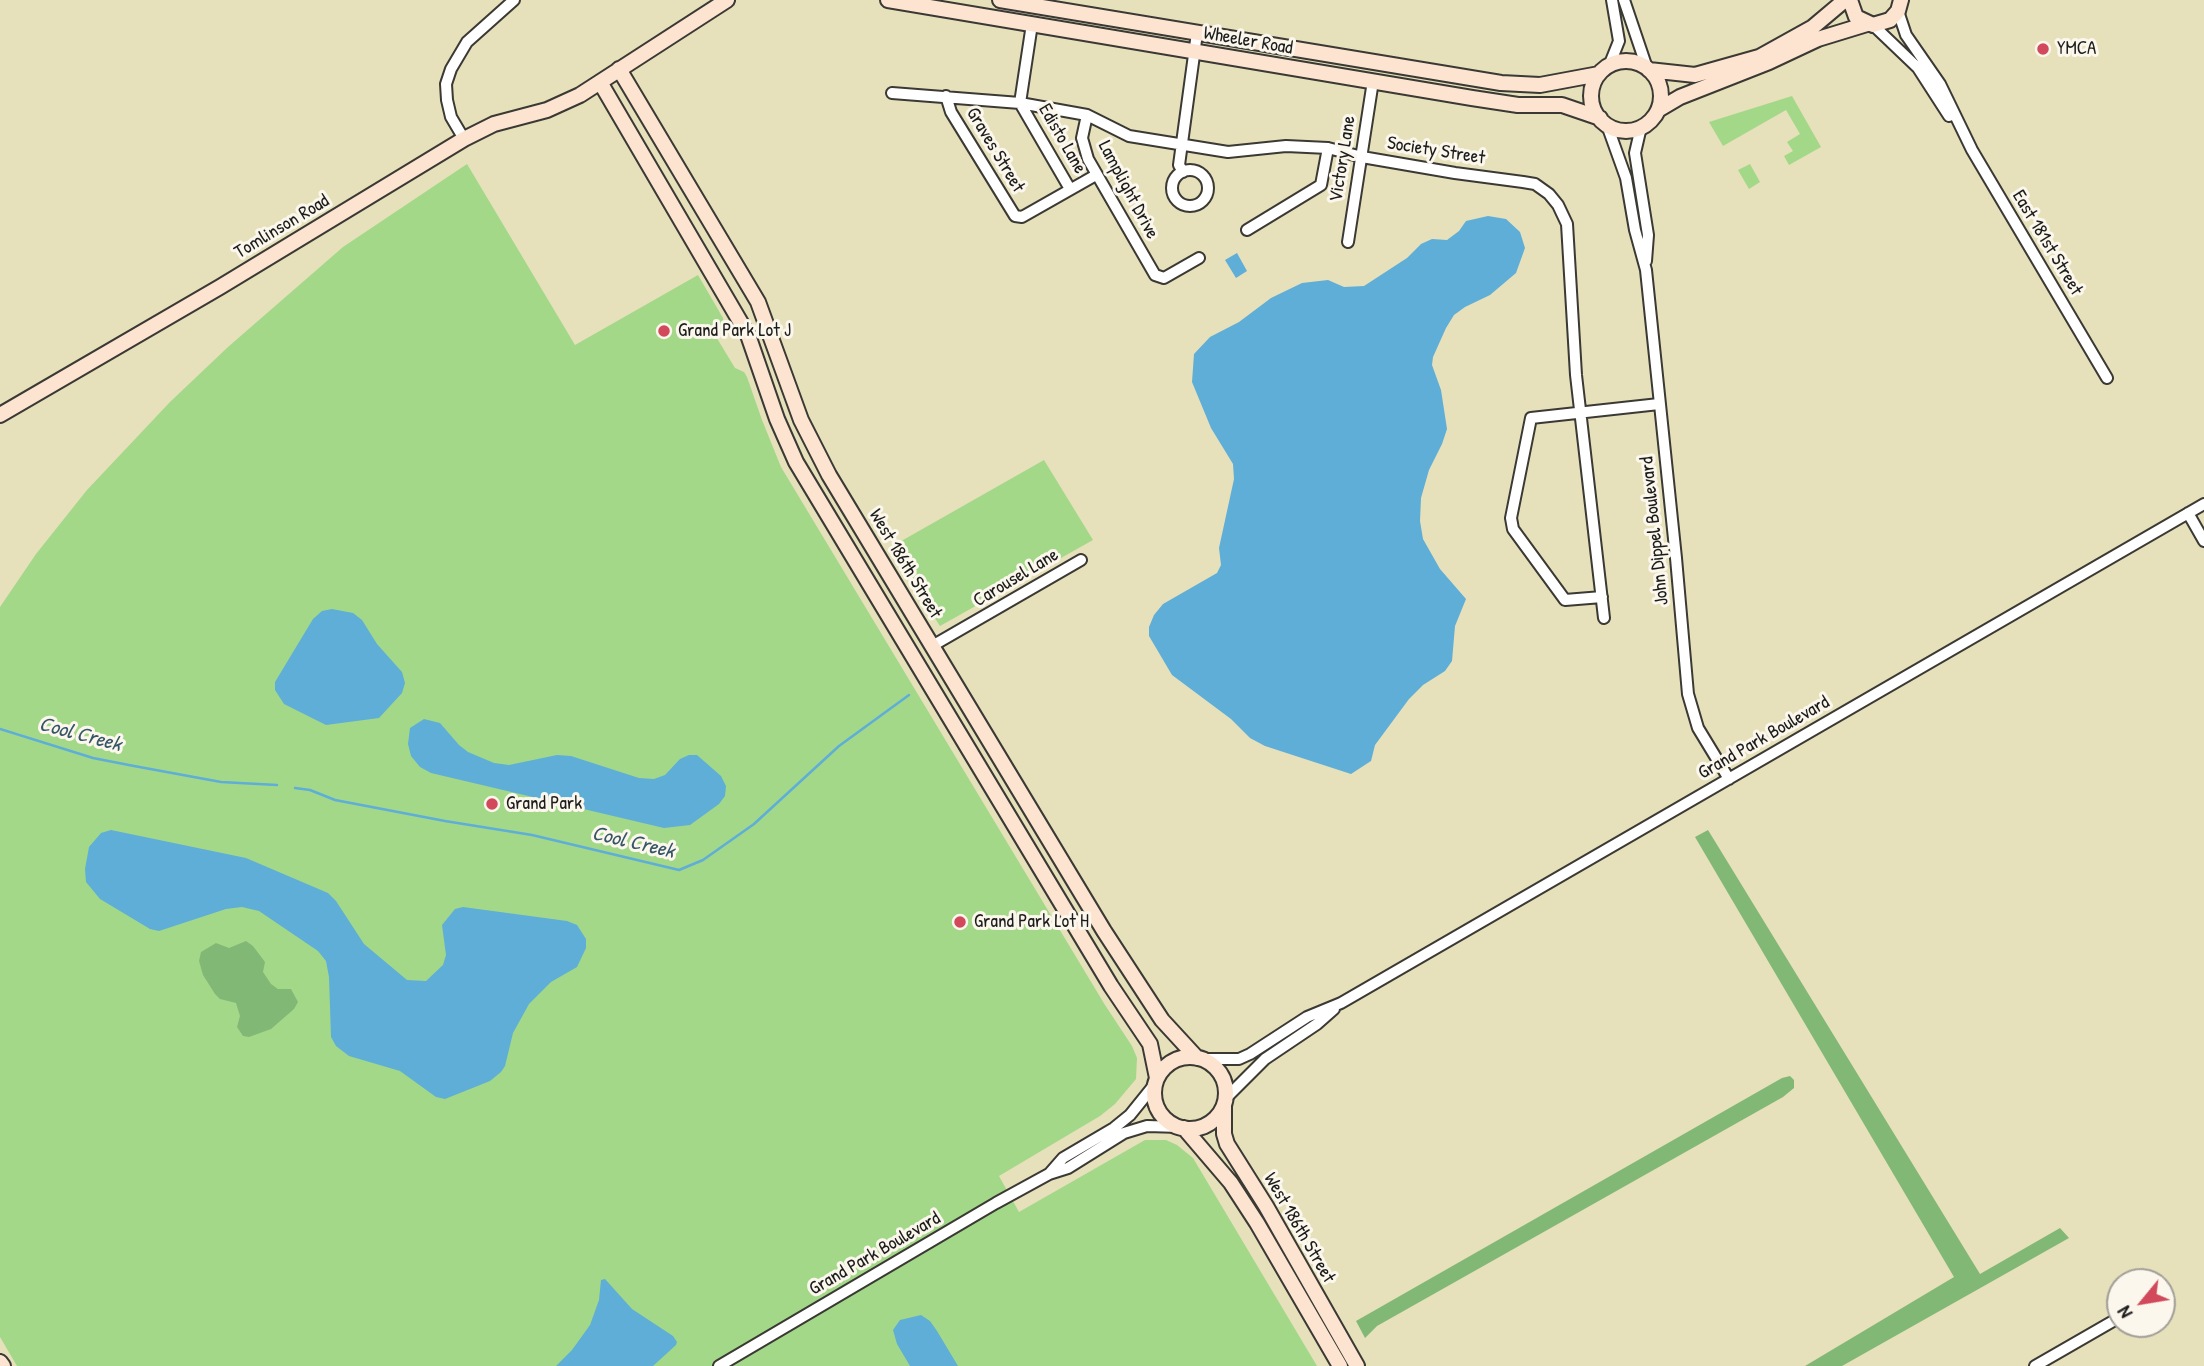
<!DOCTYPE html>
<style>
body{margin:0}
#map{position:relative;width:2204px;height:1366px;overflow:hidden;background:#e6e0bb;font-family:"Patrick Hand",sans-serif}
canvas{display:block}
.north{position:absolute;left:2106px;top:1268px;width:70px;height:70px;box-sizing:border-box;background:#fbf7ec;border:2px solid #a29f99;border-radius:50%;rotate:240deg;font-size:19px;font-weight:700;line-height:28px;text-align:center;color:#1c1c1c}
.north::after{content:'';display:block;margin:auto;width:24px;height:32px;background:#d1495b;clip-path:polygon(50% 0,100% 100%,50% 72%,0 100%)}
</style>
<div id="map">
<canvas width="2204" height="1366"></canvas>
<div class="north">N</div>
</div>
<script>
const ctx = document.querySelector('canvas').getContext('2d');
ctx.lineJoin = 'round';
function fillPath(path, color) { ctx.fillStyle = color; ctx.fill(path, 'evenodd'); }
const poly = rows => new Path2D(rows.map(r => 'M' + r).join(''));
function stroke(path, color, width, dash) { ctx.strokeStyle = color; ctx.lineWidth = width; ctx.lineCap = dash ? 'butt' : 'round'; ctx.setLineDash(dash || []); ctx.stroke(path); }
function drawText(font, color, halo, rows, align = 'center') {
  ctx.font = font + ' "Patrick Hand",sans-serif'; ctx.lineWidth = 6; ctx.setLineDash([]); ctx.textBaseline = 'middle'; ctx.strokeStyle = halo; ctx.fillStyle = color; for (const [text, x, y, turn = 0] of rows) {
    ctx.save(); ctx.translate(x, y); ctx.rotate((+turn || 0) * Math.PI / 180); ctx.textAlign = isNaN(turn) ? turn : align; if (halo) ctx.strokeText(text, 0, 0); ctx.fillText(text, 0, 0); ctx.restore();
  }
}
fillPath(poly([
 [1792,96,1821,147,1789,165,1784,156,1793,151,1787,142,1800,134,1786,110,1723,146,1709,122],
 [467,164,575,345,698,275,723,318,724,326,717,335,718,340,735,368,744,372,747,377,762,420,781,467,1105,1005,1132,1046,1137,1058,1136,1079,1115,1104,1100,1116,999,1176,1019,1212,1145,1140,1166,1140,1177,1145,1193,1158,1317,1366,17,1366,0,1337,0,607,36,554,87,490,170,402,228,347,343,247],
 [1750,164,1760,182,1749,189,1738,170],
 [1044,460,1093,540,940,626,889,548]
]), '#a3d889');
fillPath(poly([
 [1708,830,1980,1274,2060,1228,2069,1238,1842,1366,1805,1366,1954,1277,1695,837],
 [246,941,253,946,265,962,263,972,271,984,278,989,291,989,298,1002,294,1009,271,1029,249,1037,243,1036,237,1027,240,1016,236,1003,220,999,215,994,203,975,199,961,201,952,216,943,229,948],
 [1790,1076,1794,1080,1794,1088,1783,1097,1377,1326,1365,1338,1356,1321,1782,1078]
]), '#82b875');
fillPath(poly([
 [1488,216,1506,219,1520,232,1525,248,1516,273,1490,295,1465,307,1454,315,1446,328,1433,357,1432,365,1441,390,1447,429,1442,444,1429,470,1421,498,1420,521,1423,539,1440,569,1466,599,1455,626,1452,661,1445,671,1423,685,1409,699,1375,745,1371,761,1351,774,1265,746,1250,738,1231,719,1172,675,1149,636,1149,627,1154,615,1163,604,1217,573,1221,565,1219,548,1234,479,1233,464,1211,428,1192,382,1194,354,1210,337,1239,322,1271,298,1302,283,1328,280,1344,287,1364,286,1407,258,1421,244,1432,239,1447,240,1459,231,1466,221],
 [1237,253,1247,271,1236,278,1225,260],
 [332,609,353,613,362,620,377,644,402,672,405,683,402,693,379,718,326,725,284,704,275,690,275,682,313,619,322,611],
 [424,719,440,723,459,745,468,752,494,763,509,765,557,755,571,756,639,778,654,779,665,775,680,759,689,755,697,755,721,776,726,786,725,796,719,804,690,825,664,828,431,773,420,767,411,756,408,744,410,728],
 [111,830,246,858,328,893,336,901,364,944,407,980,426,981,443,965,446,955,442,925,455,909,463,907,567,921,577,925,586,939,586,948,577,967,551,982,529,1004,513,1033,505,1066,501,1072,490,1081,445,1099,436,1097,400,1071,349,1056,336,1046,331,1037,329,977,326,961,318,951,259,911,242,907,226,909,159,931,150,929,100,899,86,882,85,869,89,847,101,833],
 [605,1279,632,1309,673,1336,677,1342,676,1345,653,1366,556,1366,572,1350,590,1325,599,1300,601,1280],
 [921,1315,930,1321,937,1331,958,1366,910,1366,897,1344,893,1330,900,1320]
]), '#5eaed8');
stroke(poly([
 [0,729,93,758,134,766,221,782,277,785],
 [295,788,310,790,335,800,445,821,532,835,679,870,703,860,754,824,839,746,909,695]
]), '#5eaed8', 2.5);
const street = poly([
 [1624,0,1647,68],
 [1898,11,1906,35,1940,84,1972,150,2107,378],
 [1032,24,1020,103,1070,189],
 [1873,25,1918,68,1949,116],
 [1609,66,1619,41,1612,0],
 [892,93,1020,103,1087,115,1129,136,1228,152,1286,146,1328,148,1362,157,1455,173,1523,182,1535,184,1549,194,1558,205,1567,224,1576,375,1604,618],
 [946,96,951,112,1015,216,1022,217,1096,175],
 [1087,115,1082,138,1088,159,1155,275,1164,278,1199,258],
 [1607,125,1626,178,1635,230,1646,270,1676,558,1688,694,1698,728,1729,779],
 [1641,127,1635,153,1648,235,1646,261],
 [464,139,451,117,447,100,446,84,451,69,467,42,514,0],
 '1172 188a18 18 0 1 1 36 0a18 18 0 1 1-36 0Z',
 [1183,172,1179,165,1197,33],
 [1247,230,1321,185,1328,148],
 [1348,242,1373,81],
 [2188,513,2204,541],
 [1602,597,1565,600,1513,529,1511,518,1531,418,1659,404],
 [932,646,1081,560],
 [1203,1059,1239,1059,1250,1054,1307,1017,1341,1003,2204,504],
 [1226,1098,1265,1059,1317,1024,1334,1009],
 [1049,1174,1063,1158,1114,1128,1130,1115,1155,1084],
 [719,1366,996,1203,1049,1174,1068,1168,1124,1133,1147,1126,1180,1127],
 [2035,1366,2115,1320]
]);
const secondary = poly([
 [888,0,1472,98,1518,105,1562,105,1600,118],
 [1000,0,1501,83,1540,85,1599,74],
 [1850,0,1856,17,1873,25,1890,20,1898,11,1901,0],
 '1591 96a35 35 0 1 1 70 0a35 35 0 1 1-70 0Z',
 [619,69,758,302,801,420,829,475,1104,931,1162,1020,1197,1058],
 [1649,70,1695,75,1759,57,1813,27,1845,0],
 [600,82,748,335,777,419,796,462,1111,986,1150,1044,1157,1078],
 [1658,110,1680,97,1769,62,1818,39,1867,24],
 [0,415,220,287,464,139,494,124,547,110,580,95,727,0],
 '1154 1093a36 36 0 1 1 72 0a36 36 0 1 1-72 0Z',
 [1224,1105,1224,1134,1227,1144,1266,1206,1357,1366],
 [1184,1128,1231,1183,1257,1223,1340,1366],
 [0,1362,3,1366]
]);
stroke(street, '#3a3934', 14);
stroke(secondary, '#3a3934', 18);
stroke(street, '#fff', 10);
stroke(secondary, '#fde4d1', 14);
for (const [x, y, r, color] of [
 [2043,49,7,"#d1495b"],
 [664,331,7,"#d1495b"],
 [492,804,7,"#d1495b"],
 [960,922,7,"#d1495b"]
]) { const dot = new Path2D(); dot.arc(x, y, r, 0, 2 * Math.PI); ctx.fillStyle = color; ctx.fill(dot); stroke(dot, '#fbf7ec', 2.5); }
drawText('19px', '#1c1c1c', '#fbf7ec', [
 ["Wheeler Road",1248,41,10],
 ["Edisto Lane",1062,139,60],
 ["Graves Street",995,150,59],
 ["Society Street",1436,151,9],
 ["Victory Lane",1343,159,-81],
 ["Lamplight Drive",1128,190,62],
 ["Tomlinson Road",282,227,-31],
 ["East 181st Street",2047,243,59],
 ["John Dippel Boulevard",1655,531,-96],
 ["West 186th Street",905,564,59],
 ["Carousel Lane",1016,578,-31],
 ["Grand Park Boulevard",1764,738,-30],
 ["West 186th Street",1299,1228,60],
 ["Grand Park Boulevard",875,1254,-30]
]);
drawText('19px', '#1c1c1c', '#fbf7ec', [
 ["YMCA",2057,49],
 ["Grand Park Lot J",678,331],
 ["Grand Park",506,804],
 ["Grand Park Lot H",974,922]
], 'left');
drawText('italic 21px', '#365667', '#fbf7ec', [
 ["Cool Creek",80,735,15],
 ["Cool Creek",633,843,13]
]);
</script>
